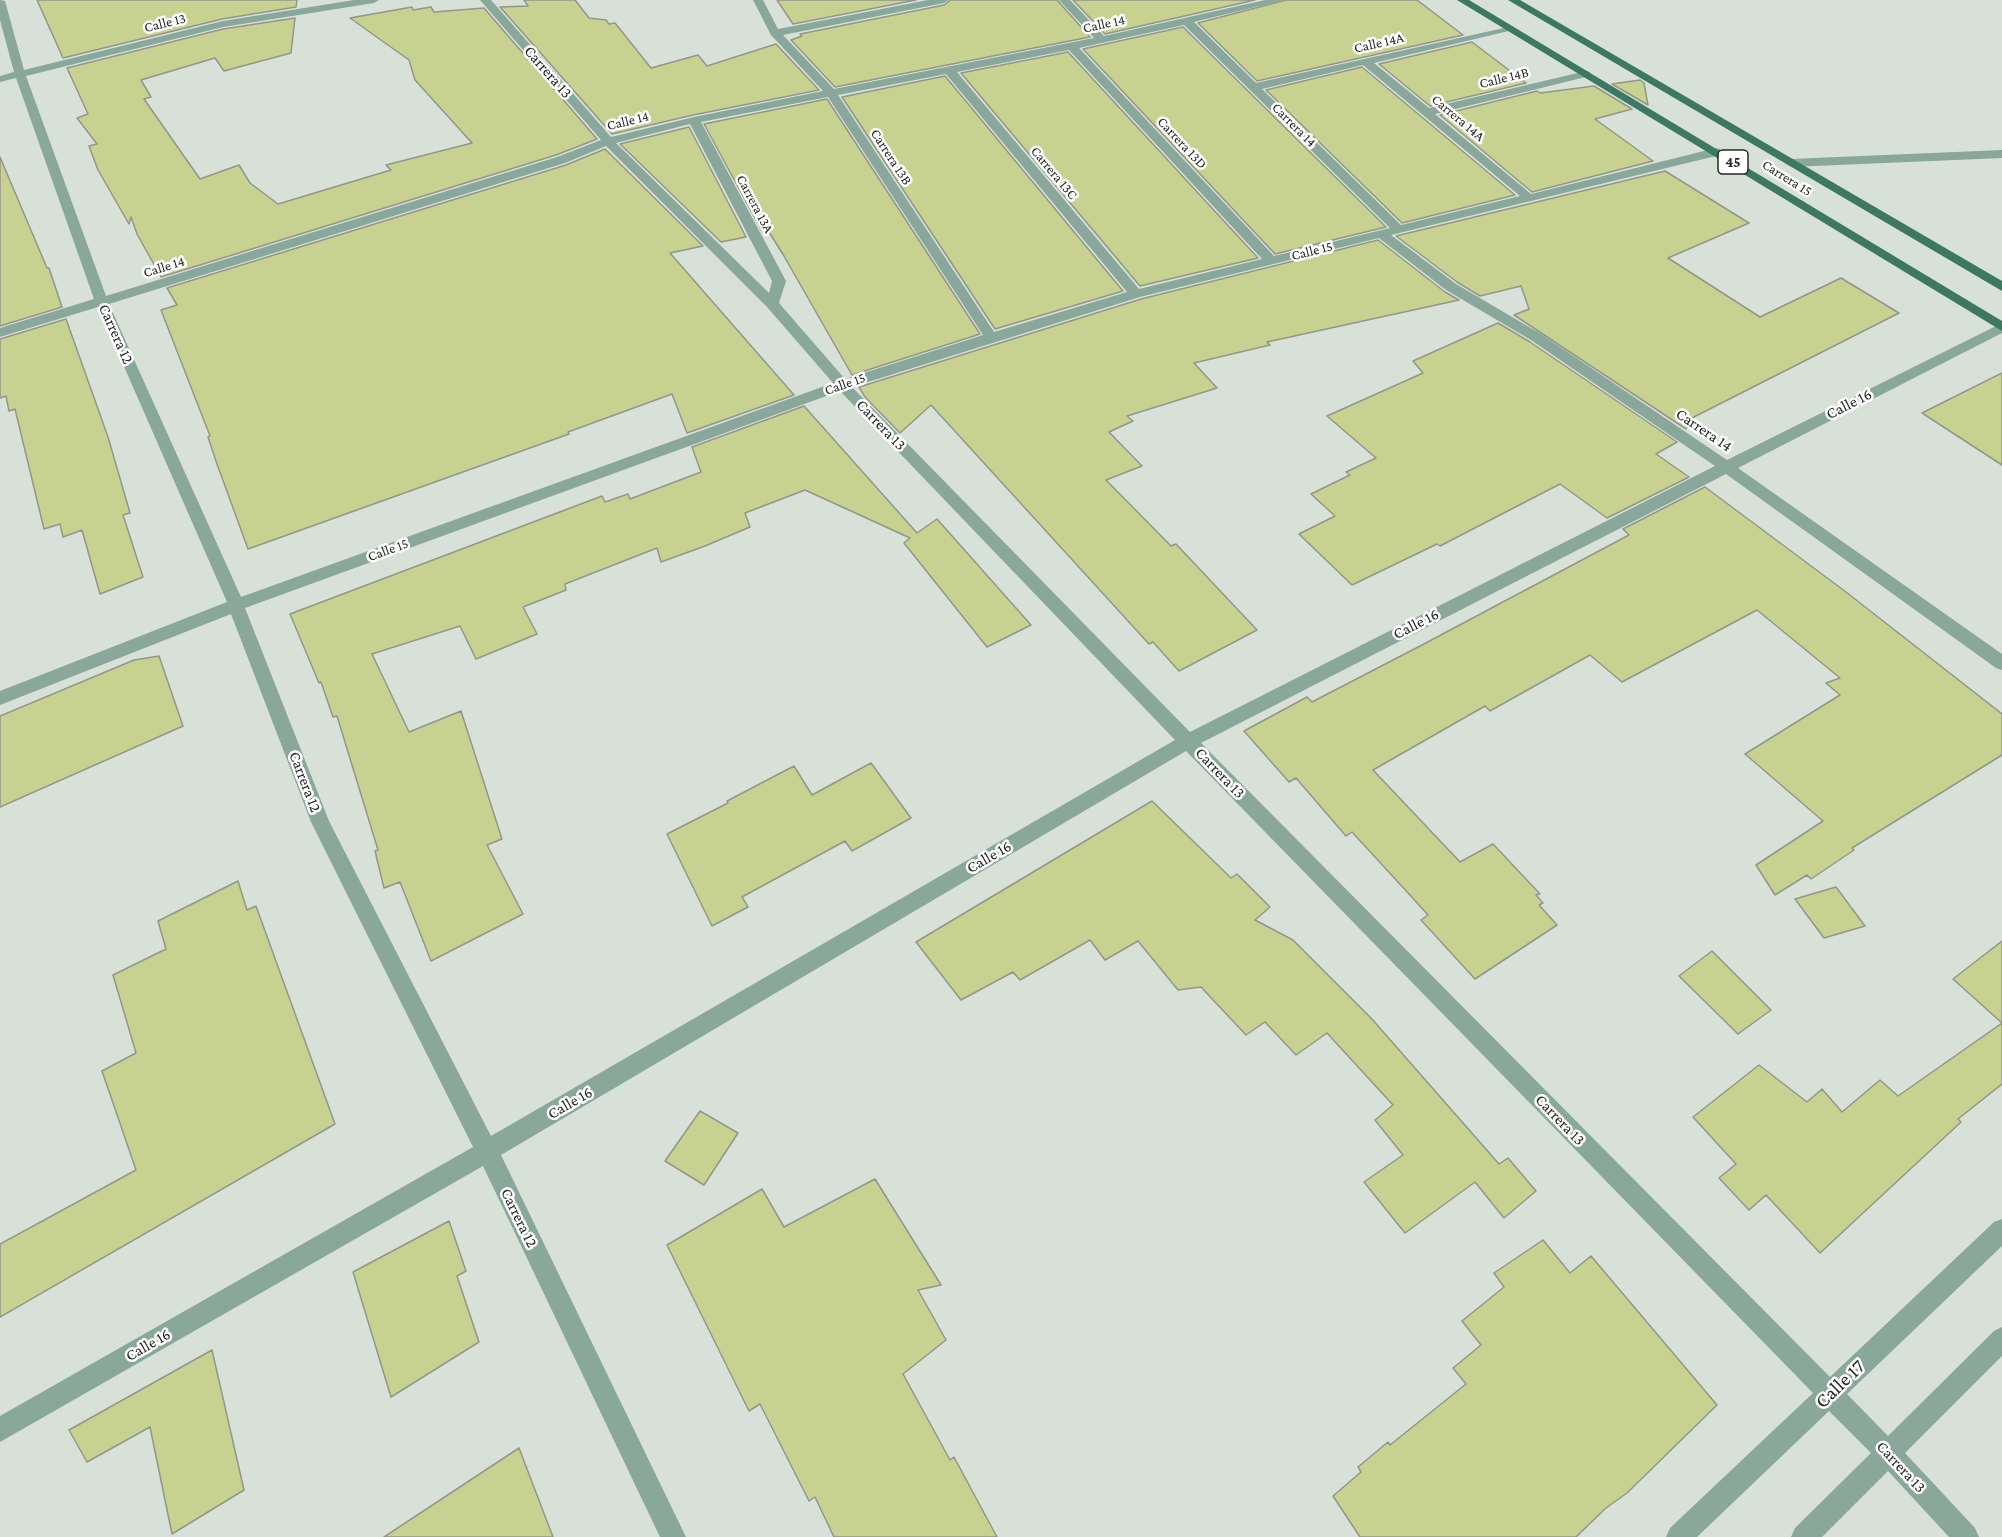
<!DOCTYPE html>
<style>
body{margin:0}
canvas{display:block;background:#d8e1d7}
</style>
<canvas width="2002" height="1537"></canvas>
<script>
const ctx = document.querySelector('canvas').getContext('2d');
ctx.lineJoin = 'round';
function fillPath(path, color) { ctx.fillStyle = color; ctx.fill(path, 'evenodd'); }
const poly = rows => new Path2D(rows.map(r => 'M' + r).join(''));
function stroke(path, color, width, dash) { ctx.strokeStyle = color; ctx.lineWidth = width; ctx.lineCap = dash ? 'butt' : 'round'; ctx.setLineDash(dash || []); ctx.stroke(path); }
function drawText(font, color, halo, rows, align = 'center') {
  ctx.font = font + ' "Crimson Pro",serif'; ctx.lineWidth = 5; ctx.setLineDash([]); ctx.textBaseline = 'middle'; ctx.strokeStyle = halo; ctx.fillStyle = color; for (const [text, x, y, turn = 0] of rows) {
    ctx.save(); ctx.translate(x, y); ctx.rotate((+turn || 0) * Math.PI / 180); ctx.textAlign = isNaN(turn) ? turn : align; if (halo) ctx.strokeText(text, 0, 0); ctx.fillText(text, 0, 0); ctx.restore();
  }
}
const building = poly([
 [37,0,297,0,296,7,222,19,63,58,37,0],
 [524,0,575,0,589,18,606,20,609,24,615,23,651,68,698,55,707,66,776,44,819,90,693,115,612,134,500,7,528,6,524,0],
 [777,0,916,0,793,24,777,0],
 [951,0,1057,0,1090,37,835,87,791,40,802,36,800,34,944,5,951,0],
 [1073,0,1255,0,1105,34,1073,0],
 [1286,0,1417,0,1463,35,1257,81,1198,23,1286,0],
 [412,7,413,10,431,7,434,12,484,8,597,139,556,155,161,277,137,234,131,217,129,224,98,170,89,146,97,144,77,118,88,114,67,68,223,29,295,18,291,53,224,71,215,58,141,80,151,97,144,99,200,179,239,165,250,183,278,204,391,170,386,165,472,143,415,80,409,60,350,18,412,7],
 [1183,27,1386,227,1275,254,1083,49,1183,27],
 [1472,42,1526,83,1430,106,1379,64,1472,42],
 [1068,52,1258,258,1140,286,961,73,1068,52],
 [1362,67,1515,195,1402,223,1266,90,1362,67],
 [945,76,1123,291,995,329,842,97,945,76],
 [1640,80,1644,83,1648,105,1612,84,1640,80],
 [1594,86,1632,109,1595,119,1653,161,1532,192,1440,115,1537,91,1540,93,1594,86],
 [827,99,980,334,852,375,784,256,769,232,763,233,704,124,827,99],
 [689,127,746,237,721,242,620,144,689,127],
 [605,149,703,246,670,253,794,395,687,433,672,394,568,432,569,434,248,549,217,464,208,437,210,436,161,310,177,305,167,288,566,165,605,149],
 [0,157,47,268,49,268,62,307,0,326,0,157],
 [1665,171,1749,223,1668,258,1760,317,1841,278,1899,313,1690,419,1686,429,1514,315,1529,309,1521,286,1480,296,1457,282,1396,236,1665,171],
 [1378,240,1445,292,1459,300,1267,342,1270,345,1194,363,1217,388,1127,416,1133,421,1109,432,1142,466,1106,480,1171,546,1176,544,1257,630,1179,671,1153,642,1149,644,931,405,900,433,865,397,859,387,1141,299,1378,240],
 [66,319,108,437,130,513,123,515,143,577,100,594,82,530,63,537,60,524,44,529,15,409,9,411,6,396,0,398,0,339,66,319],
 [1498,323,1530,342,1677,442,1656,454,1689,477,1607,518,1560,484,1440,546,1437,544,1352,585,1299,534,1335,516,1311,494,1350,475,1346,472,1376,458,1327,416,1423,373,1413,361,1498,323],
 [2002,373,2002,465,1922,413,2002,373],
 [804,406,917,533,937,519,1031,625,987,647,904,543,910,538,805,490,745,513,750,527,705,546,661,562,657,548,565,584,566,590,523,607,537,634,476,659,460,626,372,654,409,732,461,711,502,839,487,845,523,914,431,961,400,882,384,888,375,851,378,850,337,716,333,717,321,682,319,683,290,614,602,496,605,502,628,494,630,499,701,472,692,447,804,406],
 [1705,487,1846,592,2002,714,2002,755,1852,848,1854,850,1811,879,1807,875,1775,895,1756,865,1823,821,1745,754,1840,695,1826,683,1840,678,1757,610,1622,682,1590,655,1490,711,1485,706,1373,770,1460,862,1493,844,1540,894,1536,895,1543,903,1539,905,1557,925,1475,979,1421,920,1428,915,1409,894,1352,832,1346,836,1296,778,1289,782,1244,731,1307,697,1312,702,1422,645,1629,535,1623,529,1705,487],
 [159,656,183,726,0,807,0,716,134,660,159,656],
 [871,763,911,818,852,851,845,841,742,897,748,907,712,926,667,834,728,803,727,801,794,766,812,795,871,763],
 [1152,801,1231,878,1237,874,1270,907,1255,920,1293,940,1371,1018,1499,1164,1508,1158,1536,1191,1504,1218,1475,1182,1405,1233,1364,1182,1403,1155,1375,1120,1393,1105,1327,1033,1296,1055,1265,1022,1246,1035,1201,987,1178,990,1138,941,1105,960,1090,940,1020,980,1013,972,961,1000,916,942,1152,801],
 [238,881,247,910,256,906,335,1124,0,1317,0,1244,136,1170,102,1071,136,1053,113,975,166,949,158,921,238,881],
 [1836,887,1865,926,1824,938,1795,899,1836,887],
 [2002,941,2002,1084,1958,1119,1961,1122,1820,1253,1766,1195,1749,1210,1719,1178,1736,1164,1693,1117,1759,1065,1807,1102,1822,1089,1842,1112,1880,1080,1898,1096,2002,1023,1953,979,2002,941],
 [1712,951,1771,1010,1738,1034,1679,976,1712,951],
 [700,1111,738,1133,704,1185,665,1161,700,1111],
 [875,1179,941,1285,918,1290,946,1340,903,1374,950,1460,954,1457,997,1537,834,1537,815,1497,809,1501,760,1404,749,1411,667,1245,762,1189,784,1227,875,1179],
 [449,1221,466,1271,457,1276,479,1342,391,1397,353,1272,449,1221],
 [1543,1240,1570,1273,1591,1256,1717,1405,1627,1493,1606,1508,1576,1537,1360,1537,1333,1496,1361,1472,1358,1467,1388,1442,1390,1445,1466,1384,1453,1368,1481,1345,1462,1321,1504,1287,1494,1273,1543,1240],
 [212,1350,244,1490,172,1534,150,1427,87,1462,69,1430,212,1350],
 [519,1448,553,1537,384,1537,519,1448]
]);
fillPath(building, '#c7d291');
stroke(building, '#94968a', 1.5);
fillPath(poly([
 [0,0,5,1,24,70,223,21,354,0,379,0,374,3,223,27,26,76,106,296,557,157,601,140,480,0,491,0,611,137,694,117,823,91,771,35,753,0,763,0,778,29,928,0,949,0,944,3,783,35,834,89,1094,38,1059,0,1070,0,1104,36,1265,0,1284,0,1194,22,1256,83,1513,26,1513,30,1374,63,1429,108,1586,71,1590,72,1590,76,1435,114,1531,194,1716,148,1720,149,1720,155,1391,235,1456,284,1541,334,1727,460,2002,323,2002,333,1738,468,2002,654,2002,670,1996,668,1726,474,1201,743,1830,1377,1994,1222,2002,1219,2002,1246,1847,1394,1888,1436,1994,1331,2002,1327,2002,1356,1905,1453,1975,1528,1979,1537,1949,1537,1888,1471,1822,1537,1791,1537,1795,1528,1871,1453,1829,1411,1697,1537,1666,1537,1670,1528,1813,1393,1186,751,501,1155,686,1537,660,1537,483,1166,0,1442,0,1416,473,1147,311,822,231,614,0,705,0,691,227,602,98,307,0,337,0,328,94,299,16,78,0,82,0,76,14,72,0,20,0,0],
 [1184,25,1390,228,1274,256,1079,48,1184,25],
 [1069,50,1262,259,1139,289,957,72,1069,50],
 [1363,65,1520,196,1401,225,1262,89,1363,65],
 [946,74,1127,292,994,332,838,95,946,74],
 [828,97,983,335,845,379,779,303,786,281,701,122,828,97],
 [690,124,772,281,769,293,616,143,690,124],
 [606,146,767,307,833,383,241,597,109,304,565,163,606,146],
 [1379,238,1446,290,1531,340,1715,466,1190,732,852,387,1140,297,1379,238],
 [840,391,1175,740,491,1136,329,821,245,608,840,391],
 [2002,150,2002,158,1791,167,1785,163,1791,159,2002,150]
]), '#89a79a');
fillPath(poly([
 [1457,0,1469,0,2002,321,2002,331,1457,0],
 [1508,0,1520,0,2002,281,2002,291,1508,0]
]), '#3d7862');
drawText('14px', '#252925', '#fff', [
 ["Calle 13",165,23,-14],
 ["Calle 14",1104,24,-12],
 ["Calle 14A",1379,43,-13],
 ["Calle 14B",1504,78,-14],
 ["Carrera 14A",1458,118,40],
 ["Calle 14",628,121,-14],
 ["Carrera 14",1294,125,45],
 ["Carrera 13D",1182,143,47],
 ["Carrera 13B",891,157,57],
 ["Carrera 13C",1054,173,50],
 ["Carrera 15",1787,178,32],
 ["Carrera 13A",755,204,62],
 ["Calle 15",1312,251,-14],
 ["Calle 14",164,267,-17],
 ["Calle 15",845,384,-19],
 ["Calle 15",388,550,-20]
]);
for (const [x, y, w] of [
 [1733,162,30]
]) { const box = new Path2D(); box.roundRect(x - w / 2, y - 12, w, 24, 4.5); ctx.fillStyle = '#fff'; ctx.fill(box); stroke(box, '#252925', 1.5); }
drawText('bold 15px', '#252925', null, [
 ["45",1733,162]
]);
drawText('16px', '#252925', '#fff', [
 ["Carrera 13",548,72,49],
 ["Carrera 12",116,334,66],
 ["Calle 16",1849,404,-27],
 ["Carrera 13",881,425,46],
 ["Carrera 14",1704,430,34],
 ["Calle 16",1416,624,-27],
 ["Carrera 13",1220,773,46],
 ["Carrera 12",305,782,69],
 ["Calle 16",989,857,-30],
 ["Calle 16",570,1103,-30],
 ["Carrera 13",1560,1120,46],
 ["Carrera 12",519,1218,64],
 ["Calle 16",148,1345,-30],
 ["Carrera 13",1901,1467,47]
]);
drawText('20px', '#252925', '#fff', [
 ["Calle 17",1840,1384,-44]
]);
</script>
